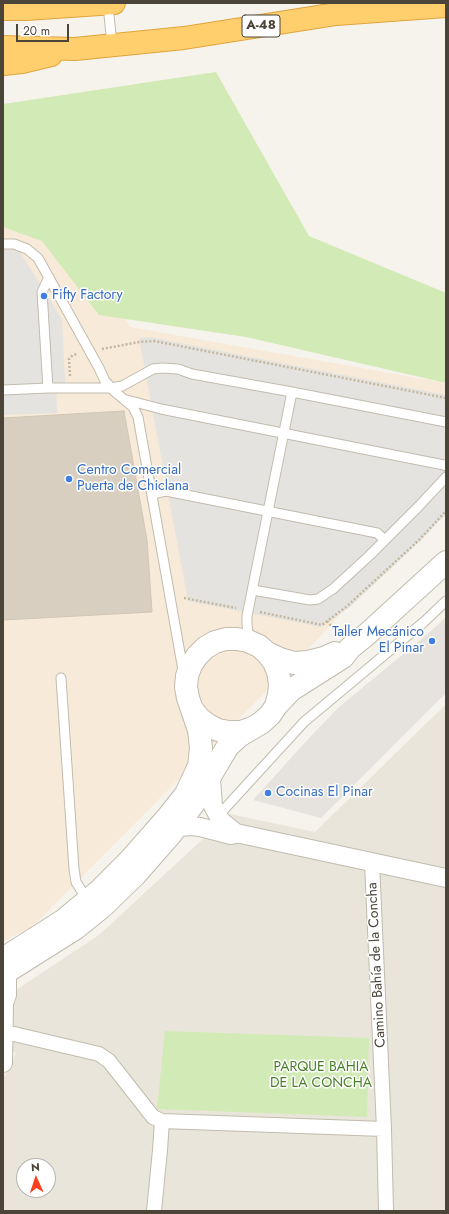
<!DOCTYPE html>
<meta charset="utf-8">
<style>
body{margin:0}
#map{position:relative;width:449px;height:1214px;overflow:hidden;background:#f6f3ec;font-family:Jost,sans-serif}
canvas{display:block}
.frame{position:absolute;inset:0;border:4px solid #4b4439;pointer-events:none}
.north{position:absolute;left:16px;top:1158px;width:40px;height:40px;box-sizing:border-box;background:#fff;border:1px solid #b7b4b0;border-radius:50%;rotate:357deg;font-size:11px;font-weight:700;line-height:16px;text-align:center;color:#4b4439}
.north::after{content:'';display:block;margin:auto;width:14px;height:18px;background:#fc3f1d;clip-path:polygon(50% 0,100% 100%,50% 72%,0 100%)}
.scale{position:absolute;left:16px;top:24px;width:53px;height:18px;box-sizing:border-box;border:2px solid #4b4439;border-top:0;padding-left:5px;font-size:12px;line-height:14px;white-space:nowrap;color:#4b4439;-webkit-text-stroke:3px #fff;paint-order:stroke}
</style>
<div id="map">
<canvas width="449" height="1214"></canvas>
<div class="frame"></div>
<div class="north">N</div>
<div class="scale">20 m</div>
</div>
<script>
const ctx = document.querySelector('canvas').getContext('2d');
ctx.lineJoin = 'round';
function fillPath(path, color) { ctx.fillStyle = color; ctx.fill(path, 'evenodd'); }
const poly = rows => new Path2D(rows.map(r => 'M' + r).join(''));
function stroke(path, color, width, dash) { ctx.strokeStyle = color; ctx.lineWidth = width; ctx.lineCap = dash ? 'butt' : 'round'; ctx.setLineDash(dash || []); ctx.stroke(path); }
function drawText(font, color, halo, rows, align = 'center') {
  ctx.font = font + ' Jost,sans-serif'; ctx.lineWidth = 3; ctx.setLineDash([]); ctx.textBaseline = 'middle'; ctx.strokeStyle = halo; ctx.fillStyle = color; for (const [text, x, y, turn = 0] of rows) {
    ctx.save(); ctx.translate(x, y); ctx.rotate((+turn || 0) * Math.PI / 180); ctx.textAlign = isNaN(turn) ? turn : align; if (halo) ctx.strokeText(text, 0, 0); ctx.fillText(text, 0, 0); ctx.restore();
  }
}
fillPath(poly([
 [446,704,446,1211,4,1211,3,1205,3,1079,16,1053,3,1049,3,989,16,990,99,935,230,814,315,832],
 [24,1166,48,1166,48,1190,24,1190]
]), '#eae5da');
fillPath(poly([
 [61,217,130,327,446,383,446,496,317,640,31,928,3,941,3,220]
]), '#f7ead8');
fillPath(poly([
 [446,617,446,693,321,818,253,800,310,737,339,707,431,631]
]), '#e6e2dd');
fillPath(poly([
 [216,72,309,236,446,293,446,383,246,337,99,315,42,241,3,227,3,104],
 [165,1031,369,1038,367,1117,157,1109]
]), '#d2eab5');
fillPath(poly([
 [3,225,4,250,18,249,62,319,65,382,56,383,57,413,3,415],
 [149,337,446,395,446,514,420,541,350,607,321,627,188,601,139,338]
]), '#e5e3e0');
const building = poly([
 [124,411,147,540,152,612,3,620,3,418,124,411]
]);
fillPath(building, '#d8cfc1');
stroke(building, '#d3c7b4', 1);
const service = poly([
 [108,4,112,45],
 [3,244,14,244,27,249,38,258,99,368,105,381,114,391,133,407,138,417,183,670],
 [48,388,42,292,49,277],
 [3,390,48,388,111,388,122,386,153,369,162,368,178,369,192,374,292,392,446,422],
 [127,400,161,409,444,465,446,466],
 [152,494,166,491,377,533,385,540],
 [253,590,310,600,318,599,333,589,370,555,419,506,446,477],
 [253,641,248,633,247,624,247,616,292,392],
 [61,678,74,869,76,882,88,901],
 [218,816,304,722,425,621,446,601]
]);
const pedestrian = poly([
 [372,863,384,1129,386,1211],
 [4,1034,14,1034,99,1054,109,1061,153,1117,162,1121,384,1129],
 [154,1211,160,1150,162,1121]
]);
const minor = poly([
 [214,771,211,779,213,806,221,821,236,833,446,878],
 [174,830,179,827,191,826,200,827,231,835,236,834],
 [3,1063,4,1003,7,995,7,971]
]);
const tertiary = poly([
 [267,653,280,659,294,663,308,662,324,658,335,653],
 [276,706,291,690,343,657,350,648,365,636,446,562],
 [192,709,199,718,208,725,218,730,229,732,241,732,250,729],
 [3,959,64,920,99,891,130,860,167,818,186,794,199,766,201,748,199,730,188,698,186,687,187,676,191,665,197,656,205,648,215,642,226,639,237,639,248,641,259,646,267,653,274,662,278,672,280,684,279,695,276,706,270,715,261,723,239,736,228,746,194,803,171,834,135,875,102,907,76,928,3,974]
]);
const motorway = poly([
 [3,9,26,9,114,3],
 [3,47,75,49,184,38,336,14,446,6],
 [3,64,22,62,51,55]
]);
stroke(service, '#c2bbae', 11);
stroke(pedestrian, '#c2bbae', 16);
stroke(minor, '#c2bbae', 20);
stroke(tertiary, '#c2bbae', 24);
stroke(motorway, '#e0a43c', 24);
stroke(poly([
 [102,349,139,342,154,341,446,398],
 [70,376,69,359,73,355,78,354],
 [184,598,236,608],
 [260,612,322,625,346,607,419,540,446,511],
 [327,621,337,633]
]), '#c4b79f', 2.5, [2, 2]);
stroke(service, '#fff', 9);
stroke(pedestrian, '#fff', 14);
stroke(minor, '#fff', 18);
stroke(tertiary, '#fff', 22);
stroke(motorway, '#ffcf6e', 22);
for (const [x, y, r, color] of [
 [44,296,4,"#3f7fe0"],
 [69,479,4,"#3f7fe0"],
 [432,641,4,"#3f7fe0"],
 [268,793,4,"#3f7fe0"]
]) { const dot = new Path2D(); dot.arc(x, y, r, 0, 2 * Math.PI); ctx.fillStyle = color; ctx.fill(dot); stroke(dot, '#fff', 1.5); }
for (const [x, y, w] of [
 [261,26,38]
]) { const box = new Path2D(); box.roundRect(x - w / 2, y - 11, w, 22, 3); ctx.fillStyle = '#fff'; ctx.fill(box); stroke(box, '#4b4439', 1); }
drawText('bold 13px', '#4b4439', null, [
 ["A-48",261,26]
]);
drawText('14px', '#366cbe', '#fff', [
 ["Fifty Factory",52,296],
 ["Centro Comercial",77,471],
 ["Puerta de Chiclana",77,487],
 ["Taller Mecánico",424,633,"right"],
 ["El Pinar",424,649,"right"],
 ["Cocinas El Pinar",276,793]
], 'left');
drawText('14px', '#4b4439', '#fff', [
 ["Camino Bahía de la Concha",377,965,-93]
]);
drawText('14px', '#4a7f2a', '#fff', [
 ["PARQUE BAHIA",321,1068],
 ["DE LA CONCHA",321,1084]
]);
</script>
